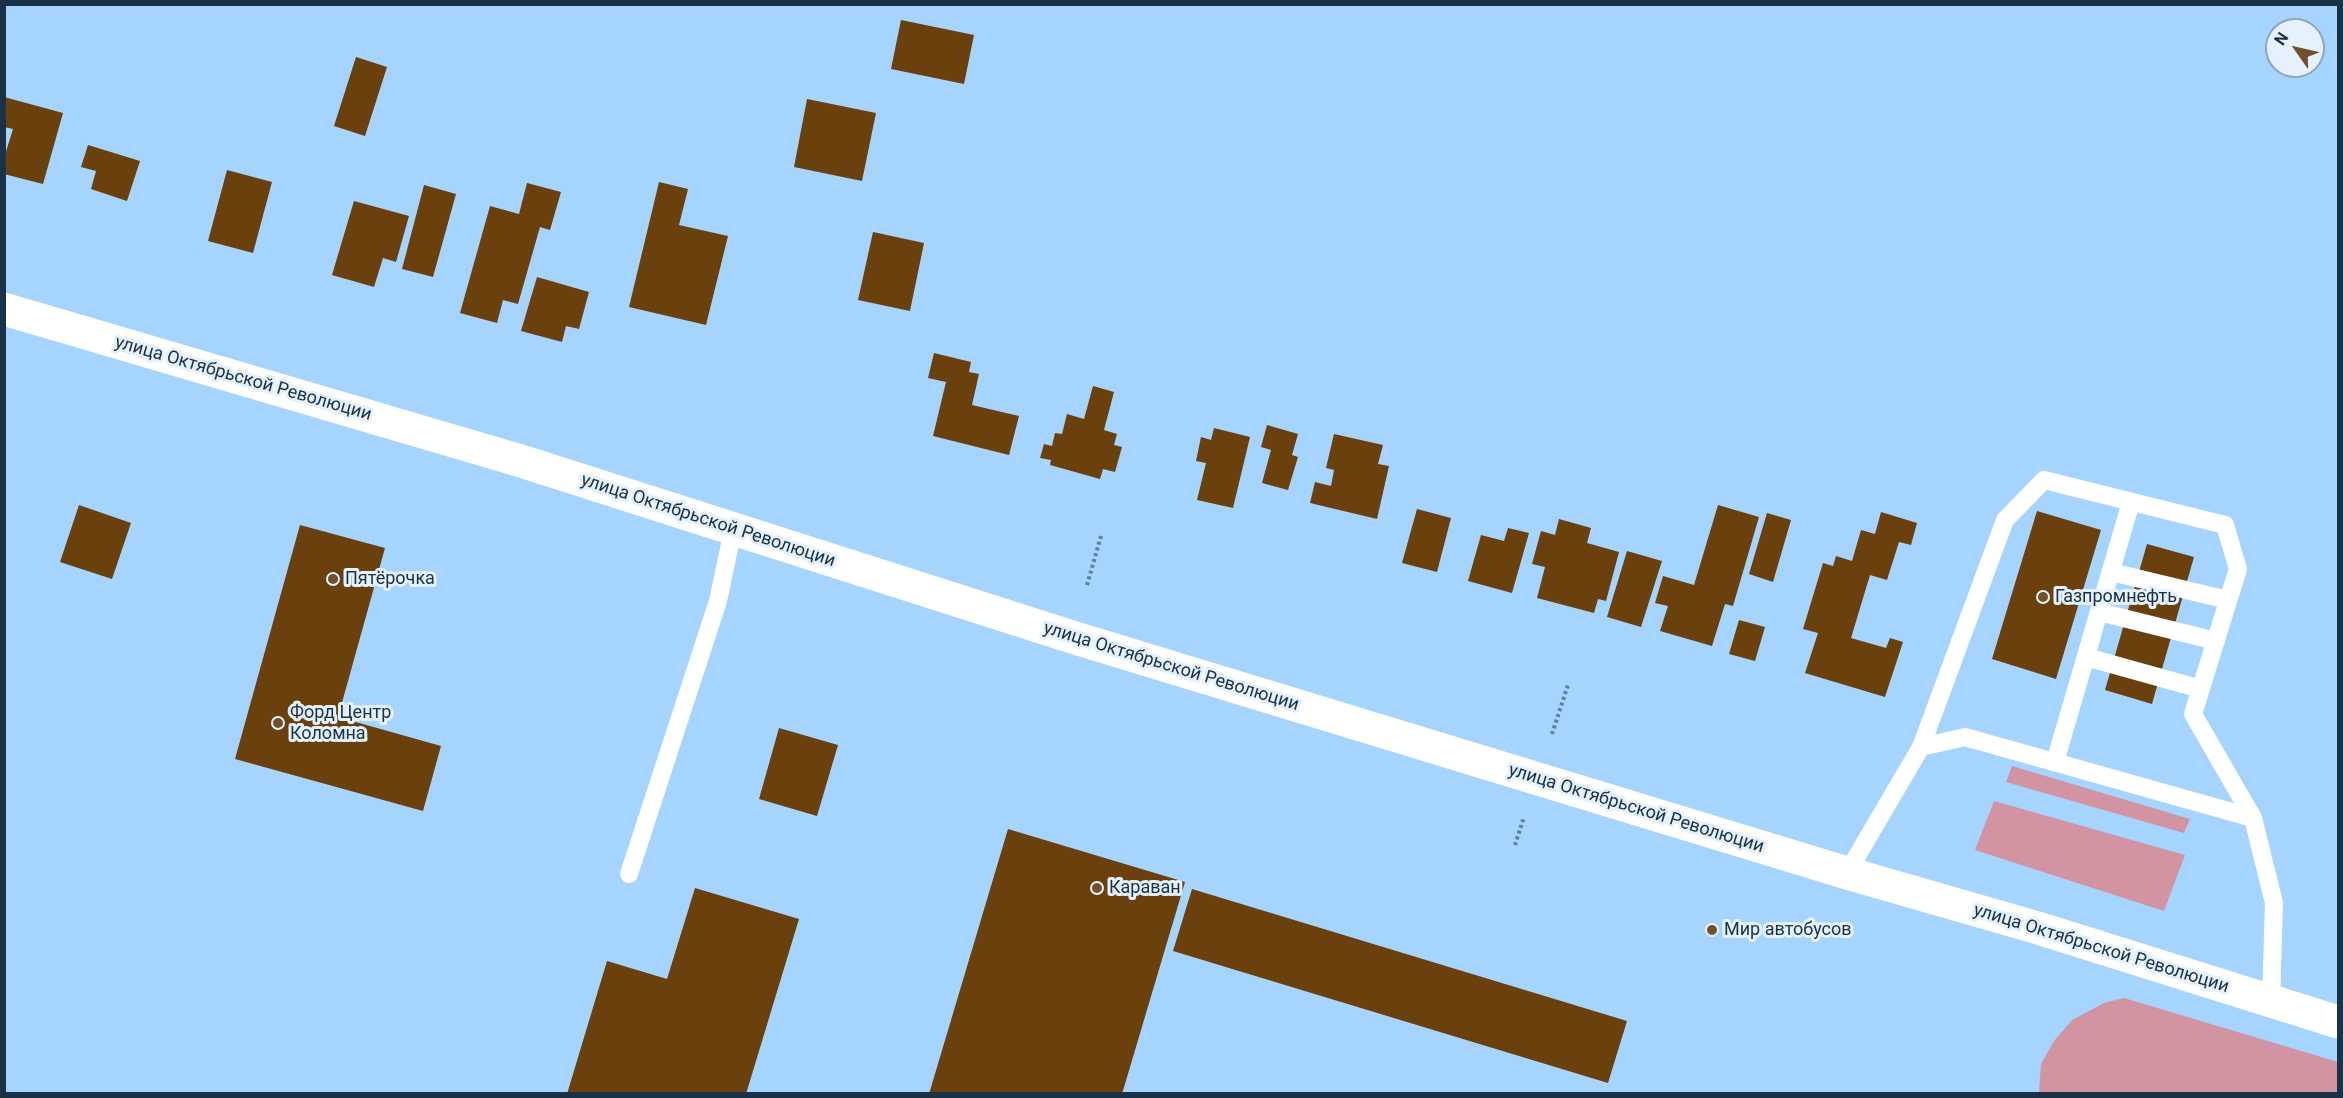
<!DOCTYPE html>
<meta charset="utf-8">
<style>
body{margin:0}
#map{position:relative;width:2343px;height:1098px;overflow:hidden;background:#a5d4fe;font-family:Roboto,sans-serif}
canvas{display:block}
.frame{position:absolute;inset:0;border:6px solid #1a3247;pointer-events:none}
.north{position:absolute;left:2265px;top:18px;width:60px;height:60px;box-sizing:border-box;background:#e5f1fc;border:2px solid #94a5b4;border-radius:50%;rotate:304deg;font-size:16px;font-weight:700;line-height:24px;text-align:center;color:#1a3247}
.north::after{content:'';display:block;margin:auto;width:21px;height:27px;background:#74502a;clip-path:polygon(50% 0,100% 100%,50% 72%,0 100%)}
</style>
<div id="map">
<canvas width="2343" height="1098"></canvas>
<div class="frame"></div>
<div class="north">N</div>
</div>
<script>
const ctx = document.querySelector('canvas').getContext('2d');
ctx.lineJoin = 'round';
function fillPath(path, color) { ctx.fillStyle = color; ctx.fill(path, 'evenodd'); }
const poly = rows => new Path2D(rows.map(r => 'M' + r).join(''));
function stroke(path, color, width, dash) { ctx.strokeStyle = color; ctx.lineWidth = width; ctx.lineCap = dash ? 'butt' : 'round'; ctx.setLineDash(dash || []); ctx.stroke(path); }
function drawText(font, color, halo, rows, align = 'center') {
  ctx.font = font + ' Roboto,sans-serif'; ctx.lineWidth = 6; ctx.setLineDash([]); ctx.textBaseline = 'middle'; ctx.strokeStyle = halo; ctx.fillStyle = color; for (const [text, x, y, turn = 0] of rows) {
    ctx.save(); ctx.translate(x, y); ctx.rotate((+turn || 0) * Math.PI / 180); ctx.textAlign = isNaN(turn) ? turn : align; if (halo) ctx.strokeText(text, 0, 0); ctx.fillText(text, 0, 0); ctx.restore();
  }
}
fillPath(poly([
 [2012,766,2190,819,2184,833,2006,782],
 [1994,801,2185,855,2164,911,1975,850],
 [2124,998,2338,1062,2338,1093,2039,1093,2041,1064,2054,1041,2072,1020,2104,1003]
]), '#d294a1');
fillPath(poly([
 [901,20,974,35,964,84,891,69],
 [356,57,387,67,365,136,334,126],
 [4,97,63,113,43,184,4,174,4,158,13,129,4,127],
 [807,99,876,113,862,181,794,167],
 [88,145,140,161,127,201,91,189,96,171,81,167],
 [227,170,272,182,253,253,208,241],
 [659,182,688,189,679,225,728,236,706,325,629,307],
 [527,183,561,192,550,230,540,227,518,304,503,300,497,323,460,313,490,206,519,214],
 [424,185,456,194,433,277,402,269],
 [354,201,409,216,396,262,383,258,374,287,332,275],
 [873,232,924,243,910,311,858,300],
 [537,277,589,292,579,329,566,326,562,342,521,331],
 [934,353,971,362,969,372,979,374,972,405,1019,416,1009,455,933,436,946,382,928,378],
 [1093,386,1114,392,1104,430,1117,434,1114,445,1122,447,1115,472,1103,469,1100,479,1050,465,1051,460,1040,458,1044,444,1052,446,1055,433,1062,434,1067,414,1084,419],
 [1267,425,1298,434,1292,455,1298,457,1288,490,1262,483,1271,450,1261,447],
 [1214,428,1250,437,1233,508,1197,500,1206,463,1196,461,1201,437,1211,440],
 [1334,434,1383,445,1378,464,1389,466,1377,519,1310,503,1315,482,1331,486,1334,470,1326,468],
 [79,505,131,523,112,579,60,562],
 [1718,505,1759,517,1733,606,1725,604,1712,646,1660,631,1668,606,1655,603,1663,576,1694,585],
 [1417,509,1451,518,1437,572,1402,563],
 [2037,511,2101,530,2056,679,1992,659],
 [1881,512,1917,523,1911,545,1899,542,1887,580,1870,575,1851,638,1886,648,1890,638,1903,642,1885,697,1805,673,1818,633,1803,629,1823,563,1833,566,1836,556,1852,561,1861,530,1875,534],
 [1767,513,1791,520,1773,582,1749,574],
 [1559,519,1591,528,1587,543,1619,552,1606,601,1598,599,1594,613,1537,598,1545,567,1532,564,1541,531,1555,535],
 [300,525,385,548,338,717,441,746,423,811,235,759],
 [1508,528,1529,533,1512,593,1468,581,1481,535,1504,541],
 [2147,544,2194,557,2152,704,2105,690],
 [1627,551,1662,561,1641,627,1607,617],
 [1739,620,1765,627,1755,661,1729,654],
 [779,728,838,745,817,816,759,799],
 [1008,829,1185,882,1122,1094,929,1094],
 [695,888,799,919,746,1094,567,1094,607,961,667,979],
 [1192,889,1627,1021,1608,1083,1173,951]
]), '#6a400c');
stroke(poly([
 [1087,585,1101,536],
 [1552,734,1568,685],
 [1515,845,1524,817]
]), '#5d809f', 4, [3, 3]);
stroke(poly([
 [2111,572,2228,600],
 [2099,612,2216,641],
 [2086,657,2201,689],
 [1921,747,1965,737,2253,818,2274,903,2271,1003],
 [2055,762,2131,502],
 [1847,873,1921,747,2005,520,2044,480,2225,525,2238,569,2193,714,2253,818],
 [629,874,718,601,733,530]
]), '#fff', 18);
stroke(poly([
 [4,309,521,461,1072,637,1847,873,2038,928,2338,1022]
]), '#fff', 33);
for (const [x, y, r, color] of [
 [333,579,6,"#74502a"],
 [2043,597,6,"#74502a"],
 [278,723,6,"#74502a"],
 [1097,888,6,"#74502a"],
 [1712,930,6,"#74502a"]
]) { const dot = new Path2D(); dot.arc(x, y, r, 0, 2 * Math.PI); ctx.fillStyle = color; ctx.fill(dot); stroke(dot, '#e5f1fc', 2); }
drawText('18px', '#1a3247', '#e5f1fc', [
 ["улица Октябрьской Революции",243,379,16],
 ["улица Октябрьской Революции",708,521,18],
 ["улица Октябрьской Революции",1171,667,17],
 ["улица Октябрьской Революции",1636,809,17],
 ["улица Октябрьской Революции",2101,949,17]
]);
drawText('18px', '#1a3247', '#e5f1fc', [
 ["Пятёрочка",345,579],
 ["Газпромнефть",2055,597],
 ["Форд Центр",290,713],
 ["Коломна",290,734],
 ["Караван",1109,888],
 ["Мир автобусов",1724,930]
], 'left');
</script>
